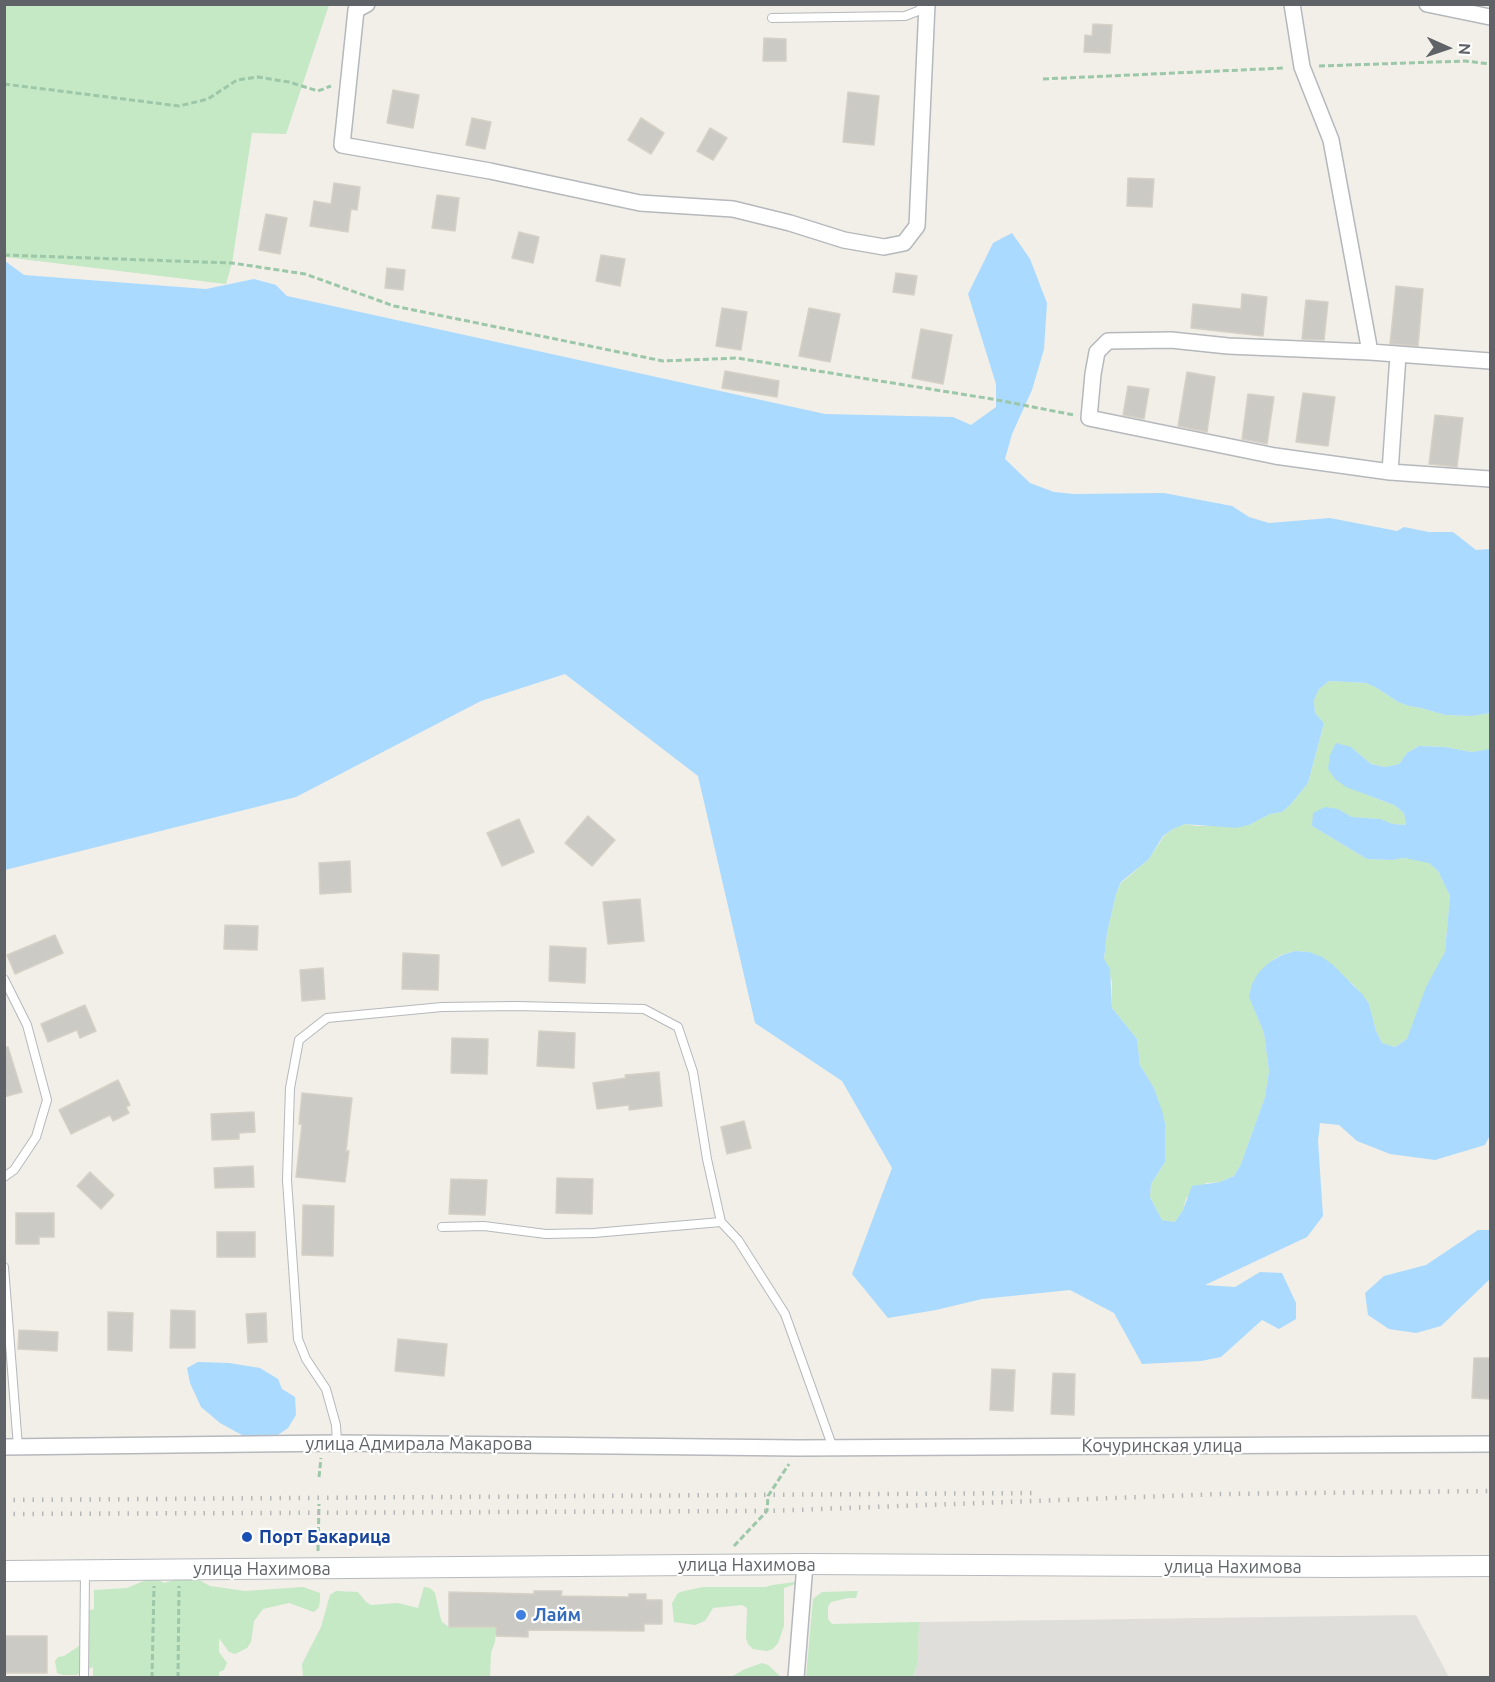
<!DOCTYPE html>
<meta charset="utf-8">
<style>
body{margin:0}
#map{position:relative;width:1495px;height:1682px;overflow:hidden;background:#f1efe8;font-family:Ubuntu,sans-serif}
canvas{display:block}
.frame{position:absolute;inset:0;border:6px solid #5f6368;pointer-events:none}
.north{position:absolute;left:1417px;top:18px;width:60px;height:60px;-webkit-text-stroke:4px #fff;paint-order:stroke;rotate:93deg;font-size:16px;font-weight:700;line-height:24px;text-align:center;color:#5f6368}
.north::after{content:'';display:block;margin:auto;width:21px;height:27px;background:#5f6368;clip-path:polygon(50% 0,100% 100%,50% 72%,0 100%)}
</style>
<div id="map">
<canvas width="1495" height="1682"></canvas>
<div class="frame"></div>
<div class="north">N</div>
</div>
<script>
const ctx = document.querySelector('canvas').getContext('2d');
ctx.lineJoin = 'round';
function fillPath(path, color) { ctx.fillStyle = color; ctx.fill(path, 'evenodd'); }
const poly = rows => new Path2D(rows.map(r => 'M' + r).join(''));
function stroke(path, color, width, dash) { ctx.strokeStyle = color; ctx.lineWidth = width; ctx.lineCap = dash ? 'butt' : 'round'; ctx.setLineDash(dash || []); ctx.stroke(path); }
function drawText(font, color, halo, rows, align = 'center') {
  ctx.font = font + ' Ubuntu,sans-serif'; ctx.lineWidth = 4.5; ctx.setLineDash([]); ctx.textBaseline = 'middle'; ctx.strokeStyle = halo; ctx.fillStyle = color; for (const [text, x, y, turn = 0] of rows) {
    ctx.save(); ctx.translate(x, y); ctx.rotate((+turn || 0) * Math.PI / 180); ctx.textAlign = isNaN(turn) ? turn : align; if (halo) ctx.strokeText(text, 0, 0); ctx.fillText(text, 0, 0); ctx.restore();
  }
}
fillPath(poly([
 [1416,1615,1449,1677,913,1678,918,1662,919,1622]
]), '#e0deda');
fillPath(poly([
 [5,4,329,5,286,134,252,133,232,263,226,284,5,257],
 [1329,681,1366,683,1377,688,1398,702,1409,706,1421,708,1445,715,1472,716,1490,713,1490,749,1485,751,1472,752,1445,747,1419,746,1407,753,1399,764,1385,767,1371,764,1351,747,1370,796,1394,805,1404,813,1406,825,1393,824,1379,819,1352,817,1338,809,1312,826,1367,859,1392,860,1404,858,1429,862,1438,871,1450,896,1445,952,1407,1039,1395,1047,1382,1043,1376,1031,1369,1004,1353,984,1309,952,1295,951,1281,955,1270,962,1254,1009,1264,1033,1269,1071,1265,1097,1241,1164,1234,1176,1220,1182,1206,1183,1186,1198,1183,1210,1175,1222,1162,1220,1150,1197,1151,1184,1165,1162,1165,1123,1154,1088,1140,1065,1137,1039,1112,1008,1112,982,1104,959,1107,933,1116,894,1121,883,1149,859,1164,836,1173,829,1185,824,1197,826,1249,825,1270,814,1282,812,1291,804,1308,783,1324,723,1315,713,1314,700,1319,689],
 [153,1577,164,1583,181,1578,199,1580,210,1586,245,1591,303,1587,320,1593,320,1599,319,1607,314,1612,289,1603,263,1609,254,1621,251,1642,247,1648,235,1654,229,1652,219,1638,219,1652,227,1663,224,1670,219,1672,219,1677,93,1677,93,1667,76,1675,63,1675,57,1673,55,1661,58,1657,64,1656,79,1646,80,1623,84,1612,94,1609,94,1590,127,1588],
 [804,1581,784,1588,784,1626,778,1643,773,1649,767,1651,753,1649,748,1644,746,1638,747,1608,742,1605,713,1608,705,1621,695,1625,674,1622,672,1603,678,1593,684,1591,703,1587,766,1587,772,1585],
 [424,1587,430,1588,435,1593,440,1616,442,1622,449,1627,473,1627,496,1623,495,1642,491,1653,490,1677,303,1678,302,1664,321,1627,330,1595,336,1591,358,1592,366,1602,371,1605,398,1603,418,1608],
 [858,1591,856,1598,848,1598,831,1602,828,1607,828,1619,832,1624,919,1622,918,1662,913,1677,806,1677,813,1599,822,1592],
 [762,1663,768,1665,781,1677,731,1677,743,1670]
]), '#c5e8c5');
fillPath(poly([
 [1012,233,1030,259,1047,303,1044,349,1032,390,1012,434,1005,459,1030,483,1054,492,1074,494,1164,493,1232,506,1249,517,1269,523,1330,518,1397,531,1404,527,1429,532,1453,532,1476,550,1490,549,1490,713,1472,716,1445,715,1421,708,1409,706,1398,702,1377,688,1366,683,1329,681,1319,689,1314,700,1315,713,1324,723,1308,783,1291,804,1282,812,1270,814,1249,825,1236,828,1185,824,1173,829,1163,836,1149,859,1121,882,1116,894,1107,933,1104,959,1110,969,1112,1008,1137,1039,1140,1065,1154,1088,1162,1111,1165,1123,1165,1162,1151,1184,1150,1197,1162,1220,1175,1222,1183,1210,1192,1186,1220,1182,1234,1176,1241,1164,1265,1097,1269,1071,1264,1033,1249,997,1252,984,1259,972,1270,962,1282,955,1295,951,1309,952,1322,957,1333,965,1362,994,1369,1004,1376,1031,1382,1043,1395,1047,1407,1039,1426,987,1445,952,1450,896,1438,871,1429,863,1404,858,1392,860,1367,859,1312,826,1313,813,1325,807,1338,809,1352,817,1380,819,1393,824,1406,825,1404,813,1394,805,1346,787,1335,779,1328,769,1330,755,1336,743,1351,747,1371,764,1385,767,1399,764,1407,753,1419,746,1445,747,1472,752,1490,749,1490,1135,1485,1145,1435,1160,1390,1154,1357,1141,1339,1125,1320,1123,1318,1141,1323,1216,1307,1237,1205,1285,1235,1287,1260,1272,1282,1273,1296,1303,1296,1319,1279,1329,1262,1320,1221,1357,1201,1361,1142,1364,1114,1313,1070,1290,982,1299,936,1310,888,1318,852,1274,892,1168,842,1081,755,1023,698,776,565,674,481,701,296,797,5,870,5,261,24,275,206,289,254,279,276,285,287,296,825,414,953,417,971,425,996,407,996,384,968,294,993,243],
 [1478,1230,1490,1230,1490,1279,1441,1326,1416,1333,1389,1329,1368,1315,1365,1293,1384,1276,1426,1265],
 [198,1362,229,1363,260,1368,278,1379,282,1389,295,1397,296,1415,288,1428,275,1437,251,1440,220,1423,201,1407,190,1383,187,1368]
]), '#aadaff');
const building = poly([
 [1093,24,1112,25,1110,53,1084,52,1085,35,1092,36,1093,24],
 [764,38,786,39,786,61,763,61,764,38],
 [393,90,419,95,413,128,387,123,393,90],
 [848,92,879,96,874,145,843,142,848,92],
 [472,118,491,122,485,149,466,145,472,118],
 [641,118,664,133,651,154,628,140,641,118],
 [710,128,727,138,713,160,697,151,710,128],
 [1128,178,1154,179,1152,207,1127,206,1128,178],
 [334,183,360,187,357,210,351,209,348,232,310,226,314,201,331,204,334,183],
 [437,195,459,198,455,231,432,228,437,195],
 [266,214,287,218,280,254,259,250,266,214],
 [519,232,539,237,533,263,512,258,519,232],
 [601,255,625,259,620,286,596,281,601,255],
 [387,268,405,270,403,290,385,288,387,268],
 [896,273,917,276,914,295,893,292,896,273],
 [1396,286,1423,289,1418,346,1390,344,1396,286],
 [1242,294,1267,297,1263,336,1191,328,1193,304,1241,309,1242,294],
 [1306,300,1328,302,1324,340,1302,339,1306,300],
 [722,308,747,312,741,350,716,346,722,308],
 [809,308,840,314,830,362,799,356,809,308],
 [921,329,952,335,943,384,912,378,921,329],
 [725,371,779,381,777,397,722,388,725,371],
 [1187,372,1215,377,1207,432,1178,426,1187,372],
 [1128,386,1149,389,1144,419,1123,415,1128,386],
 [1303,393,1335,397,1328,446,1296,442,1303,393],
 [1248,394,1274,397,1267,444,1242,439,1248,394],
 [1435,415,1463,418,1457,467,1429,464,1435,415],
 [588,816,615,840,592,866,565,843,588,816],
 [519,819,534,852,502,866,487,833,519,819],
 [350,861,351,892,320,894,319,863,350,861],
 [640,899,644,941,608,944,603,902,640,899],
 [225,925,258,926,257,950,224,949,225,925],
 [55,935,63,953,15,974,7,955,55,935],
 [550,946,586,948,585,983,549,981,550,946],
 [403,953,439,955,438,990,402,989,403,953],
 [323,968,325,999,302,1001,300,970,323,968],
 [85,1005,96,1031,80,1038,77,1030,48,1042,41,1024,85,1005],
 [539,1031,575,1033,574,1068,537,1066,539,1031],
 [452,1038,488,1039,487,1074,451,1073,452,1038],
 [4,1047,8,1047,22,1092,4,1097,4,1047],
 [659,1072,662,1106,629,1110,629,1105,597,1109,593,1083,626,1078,625,1075,659,1072],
 [118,1080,130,1105,126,1107,129,1113,113,1121,110,1115,71,1134,59,1110,118,1080],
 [302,1093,352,1098,346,1151,349,1151,345,1182,296,1177,302,1124,299,1124,302,1093],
 [254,1112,255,1132,239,1133,239,1139,212,1140,211,1114,254,1112],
 [744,1121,751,1148,727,1154,721,1127,744,1121],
 [253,1166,254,1187,215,1188,214,1168,253,1166],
 [90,1172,114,1195,101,1209,77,1186,90,1172],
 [557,1178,593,1179,592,1214,556,1213,557,1178],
 [451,1179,487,1180,485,1215,449,1214,451,1179],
 [303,1205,334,1206,333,1256,302,1255,303,1205],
 [16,1213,54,1213,54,1237,39,1237,39,1244,16,1244,16,1213],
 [217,1232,255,1232,255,1257,217,1257,217,1232],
 [171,1310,195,1311,195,1348,170,1348,171,1310],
 [108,1312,133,1313,132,1351,108,1350,108,1312],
 [266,1313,267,1342,248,1343,246,1314,266,1313],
 [19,1330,58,1332,57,1351,18,1349,19,1330],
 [398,1339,447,1344,444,1376,395,1371,398,1339],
 [1474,1358,1491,1358,1491,1399,1472,1398,1474,1358],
 [992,1369,1015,1370,1013,1411,990,1410,992,1369],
 [1053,1373,1075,1374,1074,1415,1051,1414,1053,1373],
 [534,1591,562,1591,561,1596,629,1597,629,1594,646,1594,646,1600,662,1600,662,1624,644,1624,644,1631,528,1630,528,1637,496,1636,496,1627,449,1627,449,1592,534,1594,534,1591],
 [4,1636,47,1636,47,1673,4,1673,4,1636]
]);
fillPath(building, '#cccac5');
stroke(building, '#d6d1c6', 1.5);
const lane = poly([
 [772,18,905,16,918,11,926,4],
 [4,979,27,1025,47,1100,36,1137,14,1170,4,1177],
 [442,1227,484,1226,546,1234,594,1233,721,1222,738,1240,785,1314,833,1448],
 [4,1267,18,1447],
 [337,1443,336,1425,326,1389,306,1359,298,1339,287,1180,290,1088,299,1040,327,1018,442,1007,516,1006,644,1009,678,1027,693,1072,707,1159,721,1222],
 [84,1678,85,1571]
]);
const street = poly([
 [367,4,356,10,342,145,490,171,640,203,733,209,790,223,844,240,884,247,904,243,917,226,927,4],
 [1292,4,1302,67,1331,140,1370,352],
 [1427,4,1490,17],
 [1490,361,1370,352,1228,346,1171,340,1108,341,1097,352,1093,374,1089,418,1275,456,1390,472,1490,479],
 [1390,472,1398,355],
 [4,1447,337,1443,799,1448,1490,1444],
 [796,1678,805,1564]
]);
const secondary = poly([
 [4,1571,805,1564,1337,1567,1490,1566]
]);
stroke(lane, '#b5b8bc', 10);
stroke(street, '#b5b8bc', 18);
stroke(secondary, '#b6babf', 22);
stroke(poly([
 [1319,66,1465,61,1490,64],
 [1043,79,1285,68],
 [4,84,179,106,208,99,237,80,258,77,289,82,318,91,331,86],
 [4,255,232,263,305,274,394,306,663,361,737,358,992,399,1074,415],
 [319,1477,321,1458],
 [734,1546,767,1511,768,1496,789,1464],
 [318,1551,319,1504],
 [152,1678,154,1586],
 [178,1678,179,1586]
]), '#9cc7a9', 3, [6, 3]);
stroke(lane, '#fff', 8);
stroke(street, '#fff', 15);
stroke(secondary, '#fff', 20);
stroke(poly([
 [4,1500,1032,1493],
 [4,1514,767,1511,1220,1494,1490,1491]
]), '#b6b7b8', 4.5, [1.5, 8]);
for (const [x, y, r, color] of [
 [247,1537,6,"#1a4fb4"],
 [521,1615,6,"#3f7fe0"]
]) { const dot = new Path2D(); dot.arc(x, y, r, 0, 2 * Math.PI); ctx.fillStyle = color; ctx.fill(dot); stroke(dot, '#fff', 2); }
drawText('18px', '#5f6368', '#fff', [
 ["улица Адмирала Макарова",419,1444],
 ["Кочуринская улица",1162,1446],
 ["улица Нахимова",747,1565],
 ["улица Нахимова",1233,1567],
 ["улица Нахимова",262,1569]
]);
drawText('bold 18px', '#164399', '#fff', [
 ["Порт Бакарица",259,1537]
], 'left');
drawText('bold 18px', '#366cbe', '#fff', [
 ["Лайм",533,1615]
], 'left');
</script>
